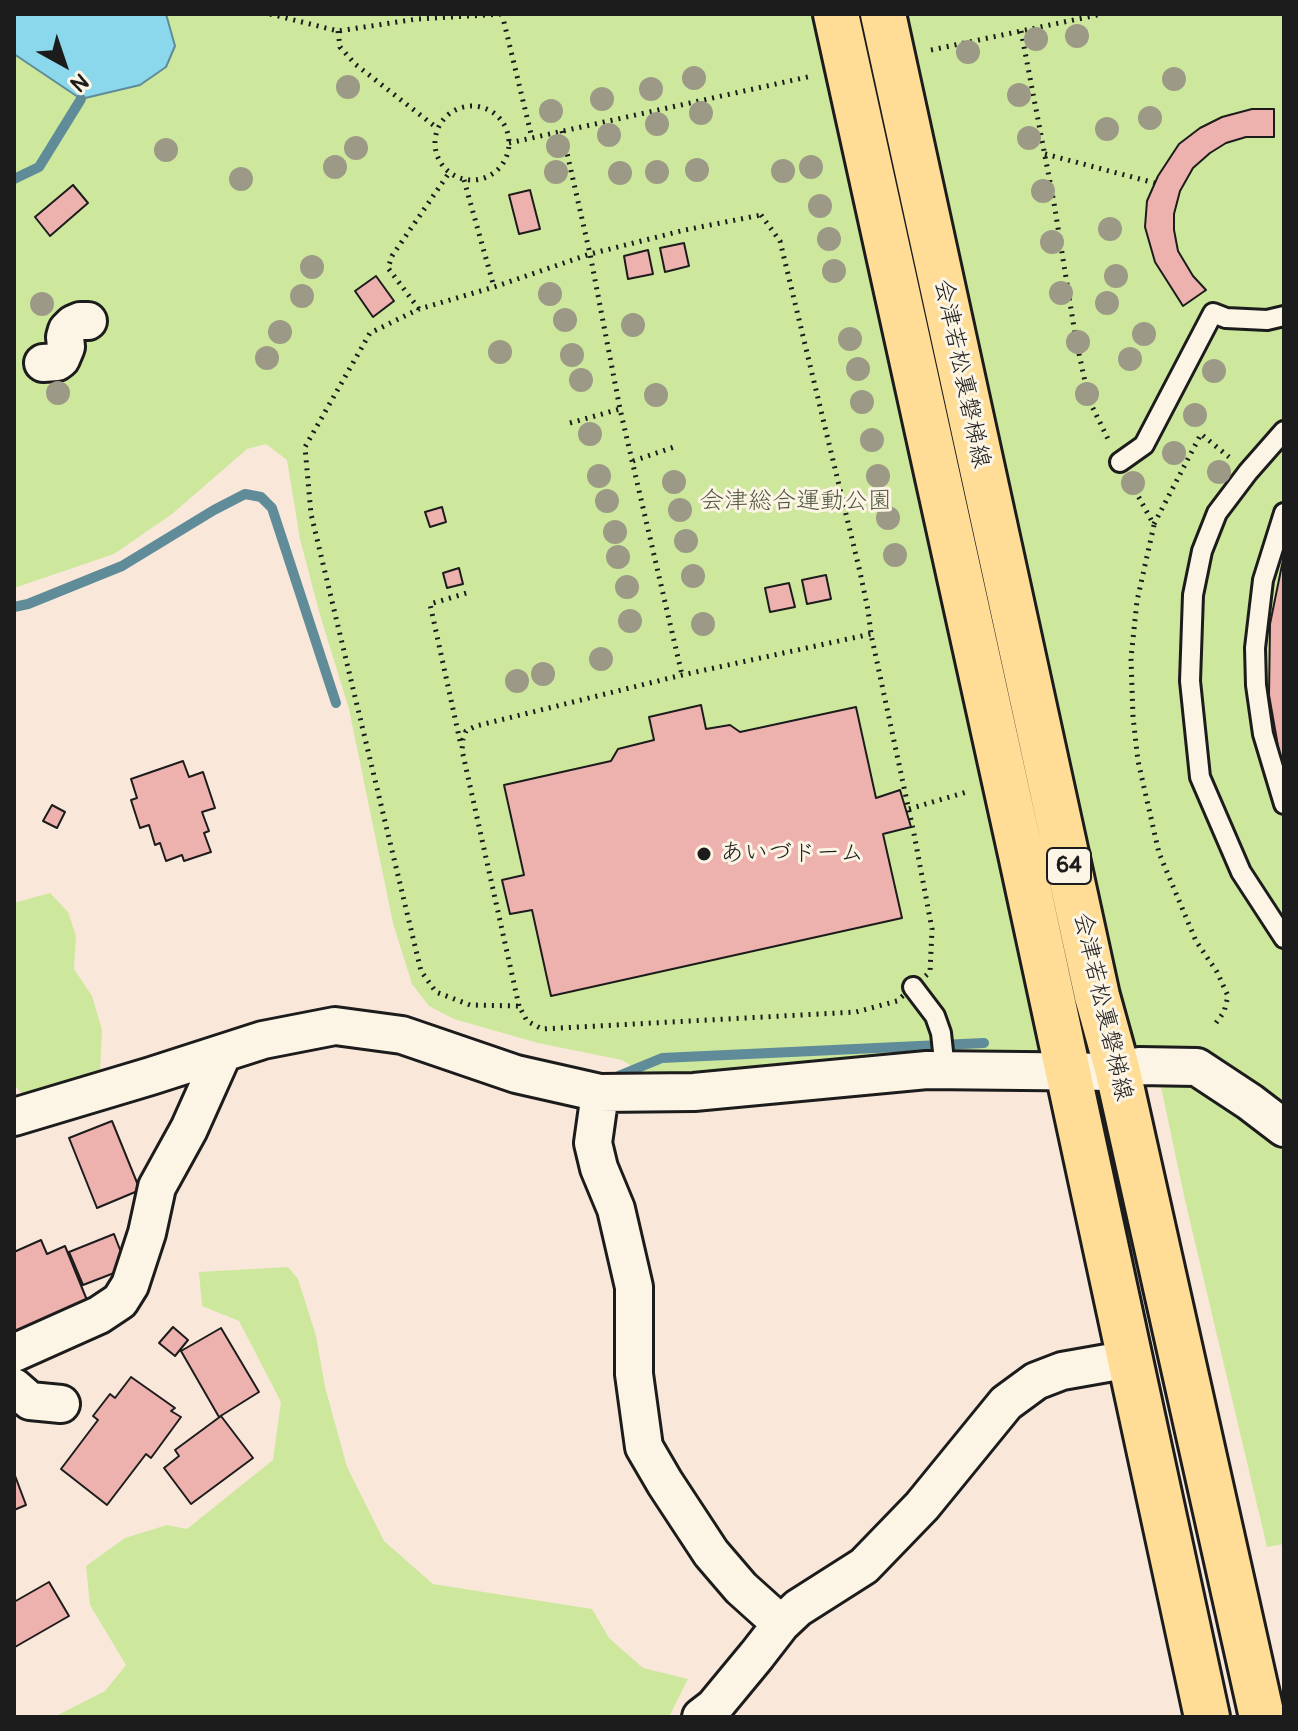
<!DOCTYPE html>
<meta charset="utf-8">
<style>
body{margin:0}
#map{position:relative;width:1298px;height:1731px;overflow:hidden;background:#f9e8da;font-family:Pangolin,sans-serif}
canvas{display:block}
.frame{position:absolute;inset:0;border:16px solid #1c1c1c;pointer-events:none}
.north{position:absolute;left:24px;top:24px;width:80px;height:80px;-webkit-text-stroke:6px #fcf5e5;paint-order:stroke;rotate:140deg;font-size:22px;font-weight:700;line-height:32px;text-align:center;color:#1c1c1c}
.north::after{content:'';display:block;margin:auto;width:28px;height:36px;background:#1c1c1c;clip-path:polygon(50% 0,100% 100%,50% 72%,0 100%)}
</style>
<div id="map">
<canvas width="1298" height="1731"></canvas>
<div class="frame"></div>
<div class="north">N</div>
</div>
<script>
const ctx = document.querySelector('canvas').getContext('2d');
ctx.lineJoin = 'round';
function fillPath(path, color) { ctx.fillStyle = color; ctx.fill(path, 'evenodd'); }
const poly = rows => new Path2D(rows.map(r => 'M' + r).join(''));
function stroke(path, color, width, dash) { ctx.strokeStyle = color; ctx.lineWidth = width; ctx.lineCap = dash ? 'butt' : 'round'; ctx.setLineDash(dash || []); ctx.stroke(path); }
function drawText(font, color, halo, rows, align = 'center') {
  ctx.font = font + ' Pangolin,"Klee One",sans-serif'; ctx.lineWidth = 6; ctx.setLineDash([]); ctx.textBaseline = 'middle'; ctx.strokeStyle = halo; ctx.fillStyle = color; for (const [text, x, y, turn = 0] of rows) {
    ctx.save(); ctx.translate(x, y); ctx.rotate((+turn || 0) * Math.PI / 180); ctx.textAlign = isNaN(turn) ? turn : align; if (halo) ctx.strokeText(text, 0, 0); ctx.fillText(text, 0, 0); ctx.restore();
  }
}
fillPath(poly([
 [14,14,1284,14,1284,1544,1267,1547,1185,1200,1153,1049,1002,1066,651,1079,622,1060,538,1043,454,1019,429,1006,412,984,393,923,349,709,320,615,300,539,287,460,266,444,247,449,172,514,114,554,14,588],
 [50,893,68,912,76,936,74,969,92,996,102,1030,100,1073,25,1098,14,1084,14,903],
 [288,1267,298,1279,316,1336,325,1387,347,1467,384,1541,433,1584,592,1609,609,1638,643,1668,688,1679,669,1717,54,1717,105,1691,126,1665,90,1605,86,1566,125,1538,167,1525,187,1529,273,1460,281,1402,239,1321,202,1306,199,1272]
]), '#cde79d');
const water = poly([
 [14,14,166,14,175,46,166,67,140,85,81,99,14,54,14,14]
]);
fillPath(water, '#8bd7eb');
stroke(water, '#5f8c98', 2);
stroke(poly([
 [14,179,39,167,81,99],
 [14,607,28,604,122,566,214,510,245,494,261,497,272,508,336,703],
 [611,1079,662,1058,984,1043]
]), '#5f8c98', 10);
const building = poly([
 [1252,109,1274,109,1274,137,1246,137,1226,143,1210,153,1193,168,1180,191,1174,214,1174,230,1178,251,1193,276,1206,290,1183,306,1155,262,1145,227,1147,201,1158,176,1179,144,1200,128,1222,117,1252,109],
 [73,185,88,203,50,236,35,217,73,185],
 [530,190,540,229,519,234,509,195,530,190],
 [684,243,689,266,665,272,660,248,684,243],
 [648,250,653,274,628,279,624,256,648,250],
 [376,276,394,301,373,317,355,291,376,276],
 [442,507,446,522,430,527,425,512,442,507],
 [1284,555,1284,766,1279,752,1269,695,1270,624,1284,555],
 [459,568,463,584,447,588,443,573,459,568],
 [826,575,831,599,807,604,802,580,826,575],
 [789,583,795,607,770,612,765,588,789,583],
 [701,705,706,729,730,725,740,732,856,707,876,798,900,790,911,827,883,834,902,918,551,996,532,910,510,914,502,880,524,875,504,785,611,761,618,749,654,740,649,717,701,705],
 [183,761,189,777,203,772,215,808,202,812,209,831,204,833,211,852,184,861,182,855,166,861,160,843,155,845,149,825,140,828,131,800,137,798,131,779,183,761],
 [52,805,65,812,57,828,43,821,52,805],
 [112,1121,140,1190,97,1208,69,1138,112,1121],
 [114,1234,127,1268,83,1285,69,1252,114,1234],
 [41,1240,47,1254,65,1246,91,1310,14,1342,14,1252,41,1240],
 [173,1327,188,1340,175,1356,159,1343,173,1327],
 [221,1328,259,1392,219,1417,181,1351,221,1328],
 [131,1377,175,1408,171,1411,181,1417,151,1458,146,1454,107,1505,61,1469,98,1420,93,1416,110,1394,115,1398,131,1377],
 [221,1416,253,1458,191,1504,164,1468,179,1456,175,1450,221,1416],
 [14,1473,26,1505,14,1510,14,1473],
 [49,1582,69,1616,15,1647,14,1602,49,1582]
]);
fillPath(building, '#eeb2ae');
stroke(building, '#1c1c1c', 2);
const lane = poly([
 [1284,431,1248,472,1217,513,1202,551,1193,595,1190,681,1200,777,1241,872,1284,938],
 [1120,462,1144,445,1213,313,1226,318,1267,320,1284,316],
 [1284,513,1263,580,1255,648,1256,685,1263,734,1284,804],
 [913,987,935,1016,941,1033,945,1070]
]);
const street = poly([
 [43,363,57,362,61,359,66,347,65,337,67,330,73,324,80,321,88,321],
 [600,1093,593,1143,599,1168,616,1209,634,1287,634,1374,644,1447,665,1483,711,1553,741,1588,781,1624],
 [14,1117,151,1076,263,1040,335,1026,402,1035,516,1074,600,1093,694,1092,927,1070,1118,1072,1139,1066,1197,1067,1250,1102,1284,1128],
 [14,1353,99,1315,120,1301,130,1285,147,1233,157,1187,189,1129,223,1053],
 [14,1387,30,1401,61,1404],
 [701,1717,714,1707,757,1655,781,1624,798,1608,864,1566,922,1506,1006,1403,1036,1381,1062,1371,1130,1359]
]);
const primary = poly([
 [836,14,1021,854,1207,1717],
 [883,14,1097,996,1118,1072,1262,1717]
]);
stroke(lane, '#1c1c1c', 24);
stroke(street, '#1c1c1c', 42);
stroke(primary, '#1c1c1c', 50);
stroke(poly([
 [270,14,338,31,417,19,503,14],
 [502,14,532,138],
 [338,31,340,47,355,64,437,128],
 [1021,31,1054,203,1076,340,1089,400,1108,439],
 [931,50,1102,14],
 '435 143a37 37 0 1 1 74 0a37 37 0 1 1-74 0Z',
 [562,131,590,254,620,409,682,675],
 [509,143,812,76],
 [1045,154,1155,183],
 [464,180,494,287],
 [761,215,780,241,860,572,868,610,871,634,914,834,932,929,930,972,897,1001,856,1012,542,1029,527,1021,519,1006,470,1005,436,992,421,971,311,514,305,447,370,333,419,309,494,287,590,254,685,230,761,215],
 [419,309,388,268,392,256,449,173],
 [570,423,620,409],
 [633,461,674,447],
 [1131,483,1154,525,1137,601,1131,658,1133,717,1138,761,1159,853,1196,941,1217,972,1228,996,1224,1012,1213,1027],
 [1154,524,1201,434,1229,457],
 [460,741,430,604,470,592],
 [909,809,970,791],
 [519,1006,462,750,463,739,466,731,476,726,682,675,871,634]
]), '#1c1c1c', 5, [2, 6]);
stroke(lane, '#fcf5e5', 18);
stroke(street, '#fcf5e5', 36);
stroke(primary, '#ffdd96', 44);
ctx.fillStyle = '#9d9987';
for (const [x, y] of [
 [1077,36],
 [1036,39],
 [968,52],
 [694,78],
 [1174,79],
 [348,87],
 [651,89],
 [1019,95],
 [602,99],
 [551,111],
 [701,113],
 [1150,118],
 [657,124],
 [1107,129],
 [609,135],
 [1029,138],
 [558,146],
 [356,148],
 [166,150],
 [335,167],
 [811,167],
 [697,170],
 [783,171],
 [556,172],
 [657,172],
 [620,173],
 [241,179],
 [1043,191],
 [820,206],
 [1110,229],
 [829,239],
 [1052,242],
 [312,267],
 [834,271],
 [1116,276],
 [1061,293],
 [550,294],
 [302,296],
 [1107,303],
 [42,304],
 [565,320],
 [633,325],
 [280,332],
 [1144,334],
 [850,339],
 [1078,342],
 [500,352],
 [572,355],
 [267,358],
 [1130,359],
 [858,369],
 [1214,371],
 [581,380],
 [58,393],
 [1087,394],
 [656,395],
 [862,402],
 [1195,415],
 [590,434],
 [872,440],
 [1174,453],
 [1219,472],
 [599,476],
 [878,476],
 [674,482],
 [1133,483],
 [607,501],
 [680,510],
 [888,518],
 [615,532],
 [686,541],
 [895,555],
 [618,557],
 [693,576],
 [627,587],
 [630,621],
 [703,624],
 [601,659],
 [543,674],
 [517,681]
]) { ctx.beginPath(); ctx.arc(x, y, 12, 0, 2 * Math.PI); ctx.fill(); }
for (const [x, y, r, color] of [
 [704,854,8,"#1c1c1c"]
]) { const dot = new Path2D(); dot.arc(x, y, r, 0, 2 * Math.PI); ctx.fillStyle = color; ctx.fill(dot); stroke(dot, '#fcf5e5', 3); }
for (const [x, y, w] of [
 [1069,866,44]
]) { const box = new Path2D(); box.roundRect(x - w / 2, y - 18, w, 36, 6); ctx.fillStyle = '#fcf5e5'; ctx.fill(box); stroke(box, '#1c1c1c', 2); }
drawText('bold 22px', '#1c1c1c', null, [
 ["64",1069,866]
]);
drawText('24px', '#1c1c1c', '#fcf5e5', [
 ["会津若松裏磐梯線",961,374,78],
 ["会津若松裏磐梯線",1102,1007,77]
]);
drawText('24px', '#515943', '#fcf5e5', [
 ["会津総合運動公園",796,502]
]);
drawText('24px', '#1c1c1c', '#fcf5e5', [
 ["あいづドーム",720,854]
], 'left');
</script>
